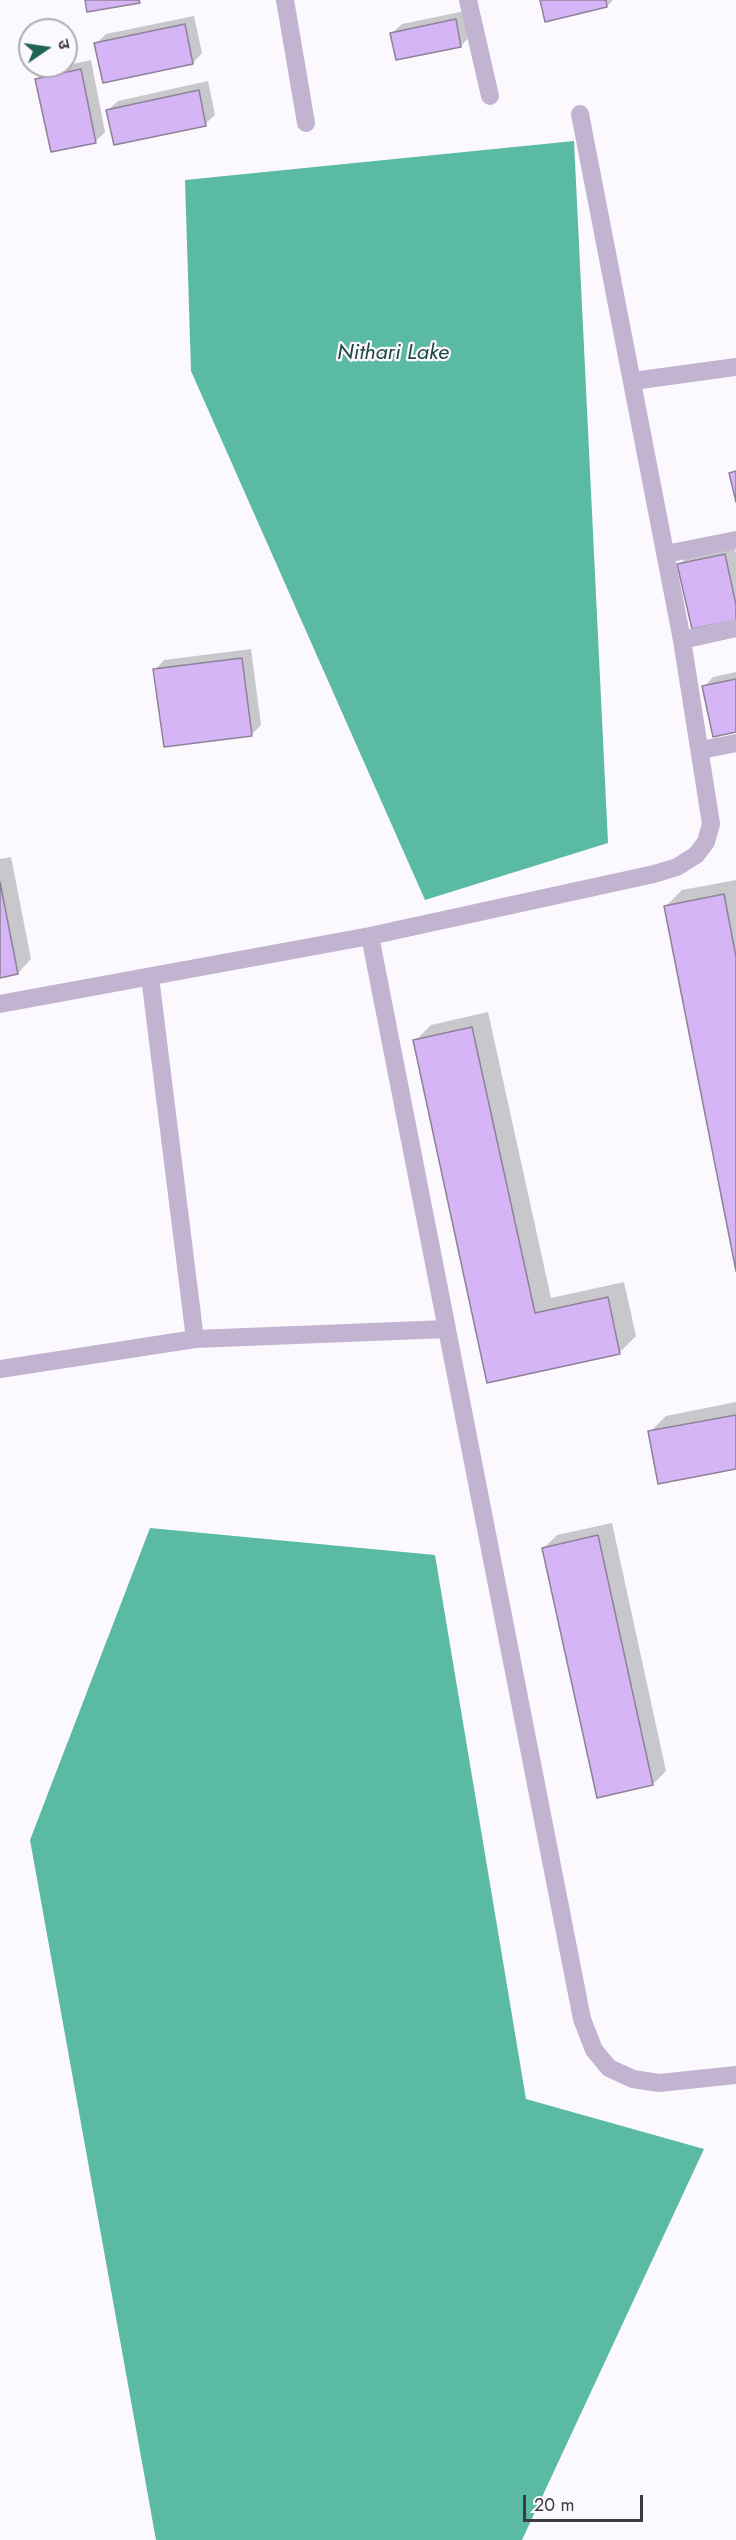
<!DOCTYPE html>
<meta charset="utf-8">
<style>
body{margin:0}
#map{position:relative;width:736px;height:2540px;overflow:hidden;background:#fbf9fe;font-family:Jost,"Noto Sans Devanagari",sans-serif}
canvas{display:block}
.north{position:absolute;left:18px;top:18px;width:60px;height:60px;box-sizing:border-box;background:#fbf9fe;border:2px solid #afacb3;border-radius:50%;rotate:77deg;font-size:16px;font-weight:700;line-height:24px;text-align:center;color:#3e3943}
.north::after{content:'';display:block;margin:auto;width:21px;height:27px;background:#206456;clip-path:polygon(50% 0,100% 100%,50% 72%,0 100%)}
.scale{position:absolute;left:523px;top:2495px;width:120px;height:27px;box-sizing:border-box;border:3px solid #3e3943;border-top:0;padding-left:8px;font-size:18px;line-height:21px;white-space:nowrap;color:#3e3943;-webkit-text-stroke:4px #fbf9fe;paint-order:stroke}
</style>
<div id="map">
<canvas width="736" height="2540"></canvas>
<div class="north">उ</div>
<div class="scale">20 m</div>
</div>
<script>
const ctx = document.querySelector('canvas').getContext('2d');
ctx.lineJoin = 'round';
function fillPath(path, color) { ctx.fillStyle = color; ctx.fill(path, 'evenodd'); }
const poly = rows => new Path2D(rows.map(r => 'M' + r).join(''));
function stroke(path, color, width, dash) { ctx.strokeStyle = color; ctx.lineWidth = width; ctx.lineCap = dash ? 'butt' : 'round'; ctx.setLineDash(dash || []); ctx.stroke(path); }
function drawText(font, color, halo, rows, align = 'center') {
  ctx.font = font + ' Jost,sans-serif'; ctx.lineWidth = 4.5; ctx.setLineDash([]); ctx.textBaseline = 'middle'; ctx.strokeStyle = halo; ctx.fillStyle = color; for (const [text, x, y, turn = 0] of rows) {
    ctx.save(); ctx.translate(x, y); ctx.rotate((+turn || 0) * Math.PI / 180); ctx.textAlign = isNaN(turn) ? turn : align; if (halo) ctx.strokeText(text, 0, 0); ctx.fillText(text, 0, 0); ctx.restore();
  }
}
fillPath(poly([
 [574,141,608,843,425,900,191,371,185,180],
 [150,1528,435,1555,526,2099,704,2149,522,2540,156,2540,30,1840]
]), '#5bbaa4');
fillPath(poly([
 [542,0,613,0,607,6],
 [465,11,470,36,461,46,392,33,402,24],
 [194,16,202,53,193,63,96,44,106,34],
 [91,60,105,132,96,141,37,79,46,70],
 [208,81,215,115,205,124,108,110,118,101],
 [734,545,736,554,736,618,679,565,689,555],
 [251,649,261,725,252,734,155,670,164,660],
 [736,672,736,730,704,687,713,677],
 [11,857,31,959,18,973,0,976,0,859],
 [736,880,736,1263,666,906,682,890],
 [488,1012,551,1298,624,1282,636,1336,620,1352,489,1381,415,1041,431,1025],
 [736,1402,736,1468,650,1432,666,1416],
 [612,1523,666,1771,653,1784,544,1548,557,1535]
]), '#0003');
const building = poly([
 [85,0,139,0,140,3,87,12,85,0],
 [540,0,606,0,607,7,545,22,540,0],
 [456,19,461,47,396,60,390,33,456,19],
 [185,24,193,64,103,83,94,43,185,24],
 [81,69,96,143,51,152,35,79,81,69],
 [199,90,206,126,114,145,106,110,199,90],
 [736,471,736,502,729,473,736,471],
 [725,554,736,605,736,620,692,629,677,564,725,554],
 [242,658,252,736,164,747,153,669,242,658],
 [736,679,736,732,713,737,702,686,736,679],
 [0,882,18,974,0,978,0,882],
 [724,894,736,957,736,1271,664,906,724,894],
 [472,1027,535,1313,608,1297,620,1354,487,1383,413,1040,472,1027],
 [736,1415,736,1469,658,1484,648,1431,736,1415],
 [598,1535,653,1785,597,1798,542,1548,598,1535]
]);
fillPath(building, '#d6b5f6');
stroke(building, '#8d8297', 1.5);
stroke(poly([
 [285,0,306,123],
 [468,0,490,96],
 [633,381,736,367],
 [666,554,736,540],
 [682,640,736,628],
 [701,750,736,743],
 [370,936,582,2019,594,2050,609,2068,633,2079,659,2083,736,2075],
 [150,977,195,1339],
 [0,1004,370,936,654,874,677,867,696,855,706,842,711,824,682,640,580,114],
 [0,1369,195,1339,447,1329]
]), '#c2b4d1', 18);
drawText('italic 22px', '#1d483e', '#fbf9fe', [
 ["Nithari Lake",393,354]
]);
</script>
